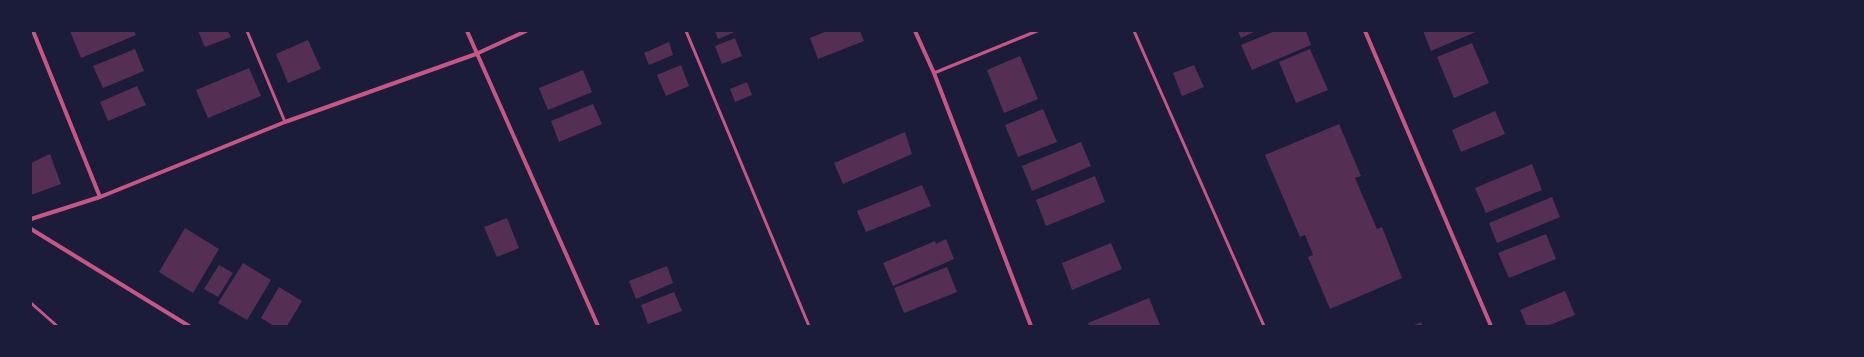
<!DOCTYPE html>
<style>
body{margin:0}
#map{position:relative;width:1864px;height:357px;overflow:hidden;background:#1b1b3a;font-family:"Source Sans 3",sans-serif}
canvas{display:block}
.frame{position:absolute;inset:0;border:32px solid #1b1b3a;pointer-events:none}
</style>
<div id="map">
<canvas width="1864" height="357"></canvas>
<div class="frame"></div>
</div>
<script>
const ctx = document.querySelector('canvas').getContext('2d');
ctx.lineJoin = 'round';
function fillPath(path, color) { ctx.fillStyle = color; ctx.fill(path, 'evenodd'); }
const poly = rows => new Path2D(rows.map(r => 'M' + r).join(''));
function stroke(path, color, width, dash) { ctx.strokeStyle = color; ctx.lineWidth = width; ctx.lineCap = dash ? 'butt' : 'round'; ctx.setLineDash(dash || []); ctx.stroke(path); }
fillPath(poly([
 [70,31,134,31,136,35,81,58],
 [198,31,228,31,231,37,205,47],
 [715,31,737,31,718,39],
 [827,31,860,31,864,41,818,59,810,38],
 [1238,31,1256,31,1241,38],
 [1275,31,1306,31,1311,45,1252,70,1241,45],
 [1423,31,1478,31,1431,51],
 [735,38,742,56,722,64,715,46],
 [308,40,321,69,288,83,276,54],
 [669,42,673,55,649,65,644,53],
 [1472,43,1489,83,1454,98,1437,57],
 [135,49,144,71,103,88,93,66],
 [1310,49,1328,90,1296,103,1279,62],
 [1020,56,1038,99,1004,113,987,70],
 [681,65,689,86,666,96,657,75],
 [1194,65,1204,87,1182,96,1173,73],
 [249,68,261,96,208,118,196,90],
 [583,70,592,92,548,110,539,88],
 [747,82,752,95,735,102,730,89],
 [137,86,146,105,108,121,100,102],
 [593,104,602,124,559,142,551,121],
 [1043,109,1057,142,1018,157,1005,125],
 [1495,111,1505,134,1461,152,1452,130],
 [1339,124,1361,176,1355,178,1377,229,1382,227,1402,278,1330,309,1308,257,1313,255,1305,235,1300,237,1265,155],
 [905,132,912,154,843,184,834,163],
 [1081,142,1091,166,1032,191,1022,166],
 [50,154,61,184,31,195,31,163],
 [1532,164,1542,190,1486,213,1475,188],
 [1095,176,1105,202,1046,226,1036,200],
 [922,185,931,206,866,232,857,211],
 [1552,197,1560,217,1497,243,1489,223],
 [507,218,519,248,497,257,484,227],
 [185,228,219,249,193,293,159,272],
 [1546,234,1556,259,1509,278,1498,253],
 [946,239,954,259,893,286,883,263,935,241,936,244],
 [1111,243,1122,269,1072,290,1062,263],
 [243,263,271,280,247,320,218,303],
 [219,265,233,273,218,297,204,289],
 [667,266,673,283,636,299,629,281],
 [947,267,957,292,904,313,894,288],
 [279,287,302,301,287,326,274,326,261,318],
 [1565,291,1575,315,1547,326,1527,326,1520,310],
 [674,292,682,311,648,324,641,305],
 [1149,298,1160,325,1089,326,1088,323],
 [1421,322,1423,326,1412,326]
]), '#542f53');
stroke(poly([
 [247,31,285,122],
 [686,31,809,326],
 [1134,31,1264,326],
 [934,73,1037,31],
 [31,303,57,326]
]), '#c65784', 3);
stroke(poly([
 [33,31,100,197],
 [467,31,598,326],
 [915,31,934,73,1031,326],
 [1365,31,1491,326],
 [31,219,100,197,285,122,476,54,526,31],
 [31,229,189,326]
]), '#c65784', 4);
</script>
